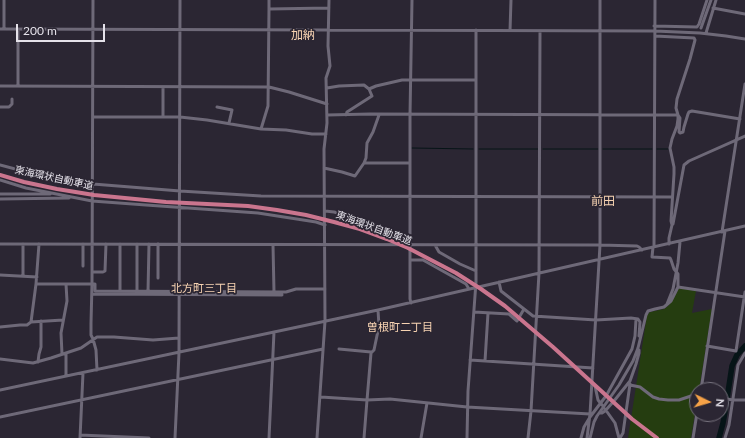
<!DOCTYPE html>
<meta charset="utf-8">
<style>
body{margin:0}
#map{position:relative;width:745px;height:438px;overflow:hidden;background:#2b2633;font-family:Lato,sans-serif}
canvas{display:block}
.north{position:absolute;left:689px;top:382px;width:40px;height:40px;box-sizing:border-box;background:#2b2633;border:1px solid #75717c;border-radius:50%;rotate:95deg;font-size:11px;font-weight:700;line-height:16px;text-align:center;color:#e5e2ea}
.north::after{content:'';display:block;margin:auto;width:14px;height:18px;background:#f6a247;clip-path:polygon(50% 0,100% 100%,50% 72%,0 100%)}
.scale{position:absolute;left:16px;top:24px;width:89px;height:18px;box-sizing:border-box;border:2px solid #e5e2ea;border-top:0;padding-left:5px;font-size:12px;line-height:14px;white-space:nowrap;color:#e5e2ea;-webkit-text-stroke:3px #2b2633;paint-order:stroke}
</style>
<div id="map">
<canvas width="745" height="438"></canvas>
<div class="north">N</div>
<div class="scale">200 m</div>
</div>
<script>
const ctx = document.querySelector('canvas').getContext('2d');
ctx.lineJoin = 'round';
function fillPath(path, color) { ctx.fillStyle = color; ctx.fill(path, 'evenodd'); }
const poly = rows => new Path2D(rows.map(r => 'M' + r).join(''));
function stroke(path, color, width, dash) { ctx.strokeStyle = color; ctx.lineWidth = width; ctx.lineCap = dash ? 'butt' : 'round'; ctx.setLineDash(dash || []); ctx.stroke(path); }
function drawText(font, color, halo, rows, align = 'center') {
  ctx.font = font + ' Lato,"Noto Sans JP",sans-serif'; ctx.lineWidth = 3.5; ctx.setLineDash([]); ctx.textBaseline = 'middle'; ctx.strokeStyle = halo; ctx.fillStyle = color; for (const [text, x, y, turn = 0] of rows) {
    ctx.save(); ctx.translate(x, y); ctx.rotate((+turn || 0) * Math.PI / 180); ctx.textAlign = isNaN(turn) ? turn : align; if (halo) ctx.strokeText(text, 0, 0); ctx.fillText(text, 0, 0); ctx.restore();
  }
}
fillPath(poly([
 [679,288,696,291,692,313,712,309,699,390,697,390,697,400,691,438,628,438,647,315,650,312,664,309,668,306,674,298]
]), '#253d10');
stroke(poly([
 [412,148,473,149],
 [479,149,538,149],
 [543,149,598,149],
 [603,149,652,149],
 [657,149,668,149]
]), '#061417', 1);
stroke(poly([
 [719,438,723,423,725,412,732,366,737,355,745,346]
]), '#061417', 5.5);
stroke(poly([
 [93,0,92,284,91,323,91,335,93,339,96,350,97,370],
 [269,0,269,9,329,8],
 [713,8,745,14],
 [654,26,697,27,699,24,707,0],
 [701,28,711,0],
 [0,29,655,31,700,33,726,36,745,39],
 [4,29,4,0],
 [510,31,511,0],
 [706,33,716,0],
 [655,36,694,38,695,40,690,59,677,99,676,108,678,115,678,119,677,126,672,139,670,148,674,167,674,174,671,221,672,225,669,238,669,244],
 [0,86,269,87,289,92,327,104],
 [18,86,18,29],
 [163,87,163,117],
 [327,88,339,86,364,85,369,89],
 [0,107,9,107,12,104,12,99],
 [217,107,232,110,229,123],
 [327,115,370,114,678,115,680,118,679,132,680,133,683,132,684,127,688,114,689,112,692,111,740,119],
 [346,115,347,112,372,96,369,89,376,86,402,80,476,80],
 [93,117,180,117,207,120,261,129,286,130,312,134,326,134],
 [261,129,268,106,269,9],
 [364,163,366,158,367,143,373,132,379,115],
 [0,165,38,175,70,182,93,184,180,191,261,196,672,197],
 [324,168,342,172,355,176,364,163,410,163],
 [0,180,26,188,92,201,146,205,258,213,316,222,325,225],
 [0,194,50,194],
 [0,199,69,198],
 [325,211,334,212,363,220,387,230],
 [673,224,684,165,689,161,745,136],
 [722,232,745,84],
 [0,244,600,245,637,246,639,247,642,250],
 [23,244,23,276],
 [39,244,36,284,95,284,95,291,281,292],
 [137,244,137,291],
 [273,245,274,292],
 [435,245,439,252,460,264,476,271],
 [654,247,655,0],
 [410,260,423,260,466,284,469,289],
 [83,266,83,244],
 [92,272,103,272,105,271,106,244],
 [0,275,37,277],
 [158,278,158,244],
 [499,282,501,291,533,316,596,320,631,318,638,319,640,322,639,336],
 [678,287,745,297],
 [120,291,120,244],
 [148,292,149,244],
 [92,294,282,295,281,292,286,292,296,289,325,289],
 [411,303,410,299,410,115,412,0],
 [667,304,673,289,678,263,680,242],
 [474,312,509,314,517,321,524,309],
 [31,322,36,284],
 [0,327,20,325,27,325,31,322,63,320],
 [707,346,736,351,745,292],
 [339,349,371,352],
 [66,353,66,376],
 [62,354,61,333,67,301,66,284],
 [0,359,33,363,51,358,81,348,97,337,114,337,153,340,179,338],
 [470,360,593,368],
 [485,361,488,313],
 [38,362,39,354,41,347,41,321],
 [630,385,640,387,653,397,659,399,668,400,679,400,691,396,697,395],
 [595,386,598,400,602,405],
 [0,390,378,310,745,226],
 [701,390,725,231],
 [321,397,367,400,390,399,467,407,590,414],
 [721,398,733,400,745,400],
 [605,409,615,423,619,438],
 [600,413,602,413,605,411,614,401,630,381,636,364,639,353,639,350],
 [0,417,323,349],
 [80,435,149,438],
 [80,438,83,373],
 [175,438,179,353,180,0],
 [269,438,274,332],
 [317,438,325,321,324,149,327,123,326,78,330,66,328,46,329,0],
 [364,438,367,400,371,353,374,350,379,326,378,310],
 [421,438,427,403],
 [467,438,468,391,476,282,476,30],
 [528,438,531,411,539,273,540,31],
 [581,438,584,427,590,417,606,396,632,349,635,336,636,319],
 [587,438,590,414,600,245,600,0],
 [590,438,594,422,597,416,619,385,633,361,638,348,646,315,648,311,655,309,664,307,671,301,678,287,678,274,674,269,671,260,670,258,652,257,653,247],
 [620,438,623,433,630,384],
 [693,438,697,413],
 [725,438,729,425,738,365,745,353]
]), '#6e6978', 3);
stroke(poly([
 [0,175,24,182,57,189,94,195,166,202,248,206,277,210,306,215,334,222,360,229,387,239,408,248,456,273,481,289,505,306,553,347,632,419,657,438]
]), '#ca758e', 4);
drawText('10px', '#e5e2ea', '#2b2633', [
 ["東海環状自動車道",54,178,12],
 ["東海環状自動車道",374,228,20]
]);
drawText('11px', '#f7d3b2', '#2b2633', [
 ["北方町三丁目",204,288],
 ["曽根町二丁目",400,327]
]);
drawText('12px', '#f7d3b2', '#2b2633', [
 ["加納",303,35],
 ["前田",603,201]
]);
</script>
